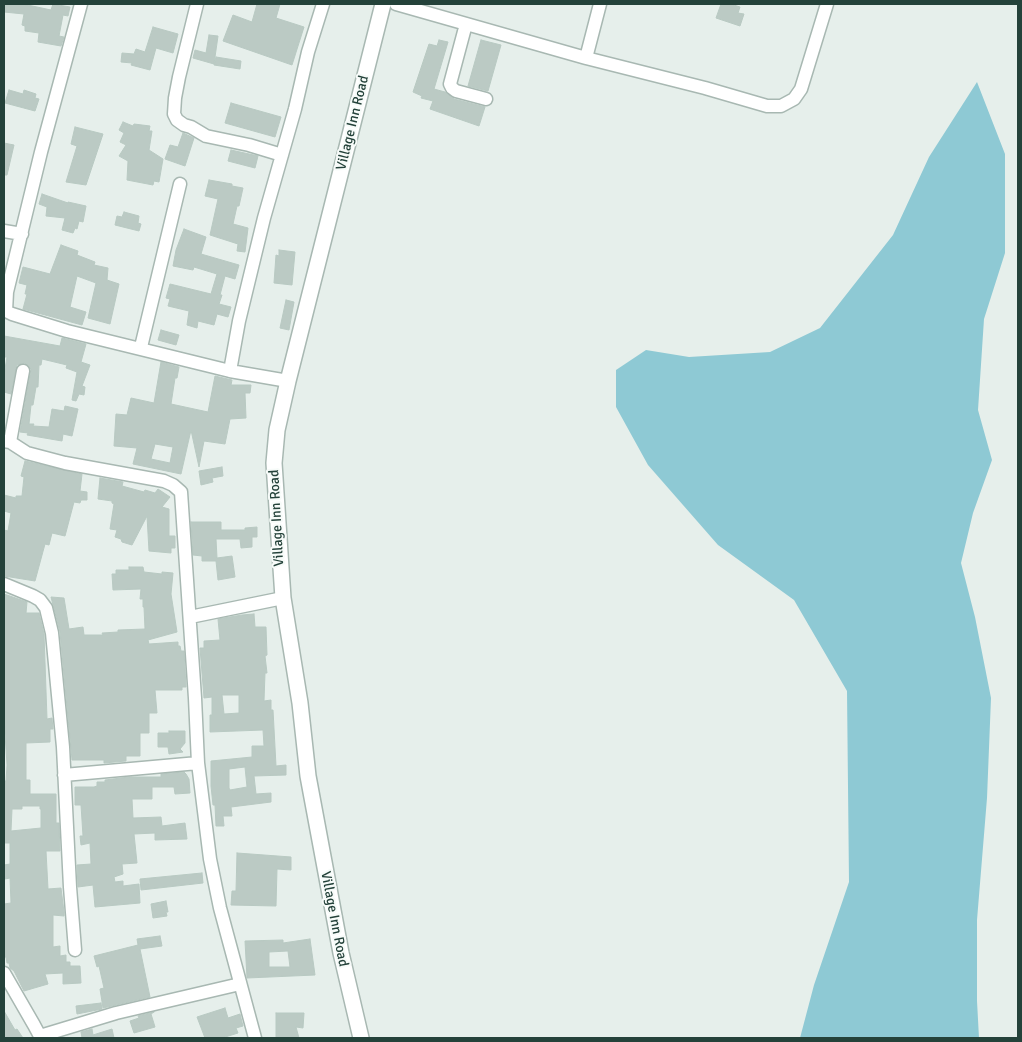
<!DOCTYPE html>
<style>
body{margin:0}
#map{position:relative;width:1022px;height:1042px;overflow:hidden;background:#e6efeb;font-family:Signika,sans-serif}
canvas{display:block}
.frame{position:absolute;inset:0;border:5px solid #24423a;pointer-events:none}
</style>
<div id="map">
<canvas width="1022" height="1042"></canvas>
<div class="frame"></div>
</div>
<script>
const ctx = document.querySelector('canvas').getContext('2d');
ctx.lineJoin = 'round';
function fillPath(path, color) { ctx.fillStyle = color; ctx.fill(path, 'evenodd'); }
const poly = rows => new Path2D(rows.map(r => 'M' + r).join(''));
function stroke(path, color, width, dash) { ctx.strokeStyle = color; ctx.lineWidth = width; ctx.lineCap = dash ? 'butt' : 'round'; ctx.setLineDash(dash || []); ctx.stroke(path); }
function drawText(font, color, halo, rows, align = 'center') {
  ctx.font = font + ' Signika,sans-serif'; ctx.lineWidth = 4; ctx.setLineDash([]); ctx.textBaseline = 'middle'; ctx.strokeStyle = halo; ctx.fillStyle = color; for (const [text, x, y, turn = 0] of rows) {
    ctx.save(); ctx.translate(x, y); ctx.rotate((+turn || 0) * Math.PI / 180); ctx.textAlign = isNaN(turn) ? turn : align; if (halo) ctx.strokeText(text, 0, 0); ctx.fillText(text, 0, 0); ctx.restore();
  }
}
fillPath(poly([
 [977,82,1005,154,1005,253,984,319,978,410,992,460,973,513,961,563,975,617,991,698,987,798,977,920,977,1001,979,1038,800,1038,814,985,849,882,847,691,794,600,718,545,648,465,616,407,616,370,646,350,689,357,770,352,820,328,893,235,929,157]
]), '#8ec9d4');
const building = poly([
 [4,4,23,4,51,10,53,4,70,7,68,16,63,15,59,36,64,37,61,46,38,42,39,33,25,31,25,26,22,25,24,14,4,12,4,4],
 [257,4,280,4,276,18,304,27,292,65,223,41,233,15,252,22,257,4],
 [721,4,731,4,740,7,738,13,744,14,740,26,716,18,721,4],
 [153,27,178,34,173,53,156,48,150,70,131,65,132,63,121,62,122,53,134,54,136,49,145,52,153,27],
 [209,35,218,36,214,64,193,58,195,50,206,53,209,35],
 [439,40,448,42,434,89,445,92,454,99,485,107,479,126,430,109,433,101,421,98,422,96,413,92,429,44,437,46,439,40],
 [481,40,501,45,488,91,468,86,481,40],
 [216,57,241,61,240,69,214,65,216,57],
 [9,90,23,94,24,90,36,94,35,98,39,99,35,111,5,103,9,90],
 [231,103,281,117,275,137,225,123,231,103],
 [123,122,133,126,134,124,150,126,149,131,152,131,149,150,163,159,159,182,154,181,153,185,127,180,128,161,119,156,126,145,120,142,124,133,119,130,123,122],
 [75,127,103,134,86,185,66,182,77,146,71,144,75,127],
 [183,133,194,138,185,166,165,159,170,145,178,147,183,133],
 [4,143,14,145,7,175,4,175,4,143],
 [231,150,258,156,255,168,228,161,231,150],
 [209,180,232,184,232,186,243,188,239,206,237,206,233,224,248,228,245,252,237,251,238,244,210,235,218,199,205,196,209,180],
 [42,194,68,203,68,202,86,206,83,222,79,221,77,229,75,228,73,233,62,230,65,218,46,216,47,207,39,204,42,194],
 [124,212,139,216,138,223,141,224,139,231,115,225,117,216,122,217,124,212],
 [184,229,206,237,201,254,239,265,235,279,225,276,220,295,222,295,219,304,231,307,228,317,217,314,214,325,198,321,197,328,187,325,189,311,168,306,170,299,166,298,170,284,211,294,217,274,194,267,193,270,173,266,176,250,184,229],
 [61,245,78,251,77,255,95,262,94,265,108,268,107,280,119,284,110,324,88,318,96,283,77,276,70,307,86,312,82,325,23,309,27,294,25,294,27,285,19,283,23,267,50,274,61,245],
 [279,250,295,252,292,285,274,283,276,255,279,256,279,250],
 [286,300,294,302,289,330,280,328,286,300],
 [161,330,179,335,176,345,158,340,161,330],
 [4,336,60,346,62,338,86,344,81,362,90,365,82,386,85,387,84,395,79,394,76,401,72,400,77,372,66,368,67,365,42,359,41,365,39,365,38,387,36,387,33,405,31,405,29,424,34,424,33,426,49,427,52,409,64,411,65,406,78,409,72,436,63,434,62,441,27,435,28,433,20,432,31,369,25,363,17,365,11,394,4,392,4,375,7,357,4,357,4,336],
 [161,362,179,367,177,378,175,378,171,404,208,412,215,376,232,380,231,385,251,385,250,393,245,393,246,418,230,419,225,444,204,441,199,467,191,430,181,474,133,464,137,448,114,446,116,414,127,415,131,398,154,403,161,362],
 [155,444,173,447,170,463,151,459,155,444],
 [25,461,82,474,80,491,87,492,87,500,81,500,80,503,74,502,65,536,52,533,49,545,45,544,35,581,4,576,4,530,8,531,11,513,4,511,4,495,16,498,16,496,22,496,24,477,21,476,25,461],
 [222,467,223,476,212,478,213,482,201,485,199,471,222,467],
 [100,478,123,482,122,486,144,492,145,490,155,493,158,489,170,497,162,507,169,509,169,536,175,536,175,548,171,548,171,553,149,551,147,516,132,545,122,542,121,539,115,537,117,530,110,529,114,504,112,503,112,501,98,499,100,478],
 [191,522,221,522,221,530,245,530,245,528,257,527,257,537,252,537,252,547,241,548,240,539,216,539,217,558,232,556,235,577,218,580,216,561,202,561,202,556,193,555,191,522],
 [129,567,143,567,144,572,162,574,162,572,173,573,171,594,177,632,148,640,149,644,178,642,178,646,180,646,181,651,184,651,186,687,182,687,182,690,155,690,157,713,149,713,149,733,140,733,140,756,126,756,126,761,104,763,104,760,72,760,60,632,51,597,64,598,69,629,83,627,84,635,103,635,102,633,118,632,118,630,145,629,144,607,143,607,143,599,140,599,141,589,113,590,112,574,116,574,116,570,129,570,129,567],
 [4,594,27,602,26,613,39,613,44,634,47,719,52,718,53,729,50,729,50,742,26,743,26,780,30,780,30,794,56,794,56,823,59,823,60,851,46,851,48,889,61,888,64,912,64,916,53,915,53,947,60,946,60,956,66,955,66,962,70,962,70,966,80,966,81,983,63,984,63,973,45,974,48,984,24,991,14,971,10,968,9,963,7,963,6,957,4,957,4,904,11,903,10,878,5,879,4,872,4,865,10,864,10,843,4,843,4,781,6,781,7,765,4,718,4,594],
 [22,806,40,806,40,809,41,809,41,828,11,831,12,809,22,809,22,806],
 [254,614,255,627,266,627,267,655,265,656,267,673,265,673,264,701,271,700,271,710,273,710,276,766,286,765,286,775,254,776,256,794,271,793,271,802,231,807,232,816,223,816,224,826,216,826,215,805,213,805,211,786,211,761,252,757,252,746,264,746,263,730,210,732,210,715,212,715,212,697,204,698,200,648,204,648,204,641,220,640,218,619,242,615,254,614],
 [222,695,239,695,239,713,224,714,222,695],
 [245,767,247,787,230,790,229,788,229,769,245,767],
 [169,731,185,731,185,743,180,749,183,752,169,754,168,747,158,747,158,733,169,733,169,731],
 [184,772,186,774,189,779,190,793,175,794,174,787,152,787,152,799,132,799,133,818,161,817,162,826,185,823,187,839,155,840,155,833,134,834,137,863,122,864,123,874,114,877,115,882,123,881,123,886,139,884,140,903,95,907,93,885,78,887,77,865,91,864,90,843,81,845,80,836,83,836,81,805,75,805,75,787,94,787,97,786,97,782,105,782,105,780,129,777,161,777,161,774,184,772],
 [237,853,291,857,291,870,277,869,276,906,231,905,232,891,236,891,237,853],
 [202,873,203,883,141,890,140,879,202,873],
 [166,901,168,912,166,912,167,916,153,918,151,904,166,901],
 [160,936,162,946,140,949,150,997,103,1008,100,989,104,988,99,966,97,967,94,956,138,945,137,939,160,936],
 [310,939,315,975,247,978,245,941,283,940,283,943,310,939],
 [288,951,290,967,269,967,269,952,288,951],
 [101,1003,102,1009,77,1014,76,1006,101,1003],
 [225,1008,228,1018,240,1014,243,1026,236,1028,238,1033,222,1038,205,1038,197,1017,225,1008],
 [4,1011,15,1030,17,1029,23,1038,4,1038,4,1011],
 [154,1012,151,1014,155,1027,134,1033,130,1021,139,1018,138,1016,154,1012],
 [276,1013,304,1013,303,1028,296,1027,299,1038,276,1038,276,1013],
 [92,1029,93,1035,112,1029,114,1038,82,1038,81,1032,92,1029]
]);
fillPath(building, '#bbcac4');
stroke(building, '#b8c9c2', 1);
const minor = poly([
 [81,4,41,152,7,292,6,311,12,314,67,331,230,371],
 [197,4,179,77,175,98,174,114,177,120,184,125,191,127,206,136,249,145,282,155],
 [396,4,586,58,705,88,767,106,781,106,794,99,801,89,827,4],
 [466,24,450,84,452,88,456,91,486,99],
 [586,58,600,4],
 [4,231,22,234],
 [141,347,180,184],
 [288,381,230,371,239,321,264,218,295,109,308,52,323,4],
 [4,441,10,442,27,453,65,463,164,481,173,485,181,492,195,698,198,763,210,859,220,908,255,1038],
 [10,442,23,371],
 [4,584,33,596,40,600,46,608,52,633,63,747,70,887,75,950],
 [190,617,283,598],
 [64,775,198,763],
 [4,973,34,1025,41,1038],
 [40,1036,116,1013,240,984]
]);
const tertiary = poly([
 [361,1038,341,953,308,776,300,703,283,598,274,463,277,430,288,381,383,4]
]);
stroke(minor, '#a8b8b2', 15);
stroke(tertiary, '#a8b8b2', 18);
stroke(minor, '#fff', 12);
stroke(tertiary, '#fff', 15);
drawText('14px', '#24423a', '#f7fbf9', [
 ["Village Inn Road",353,123,-76],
 ["Village Inn Road",277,518,-93],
 ["Village Inn Road",334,919,79]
]);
</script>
